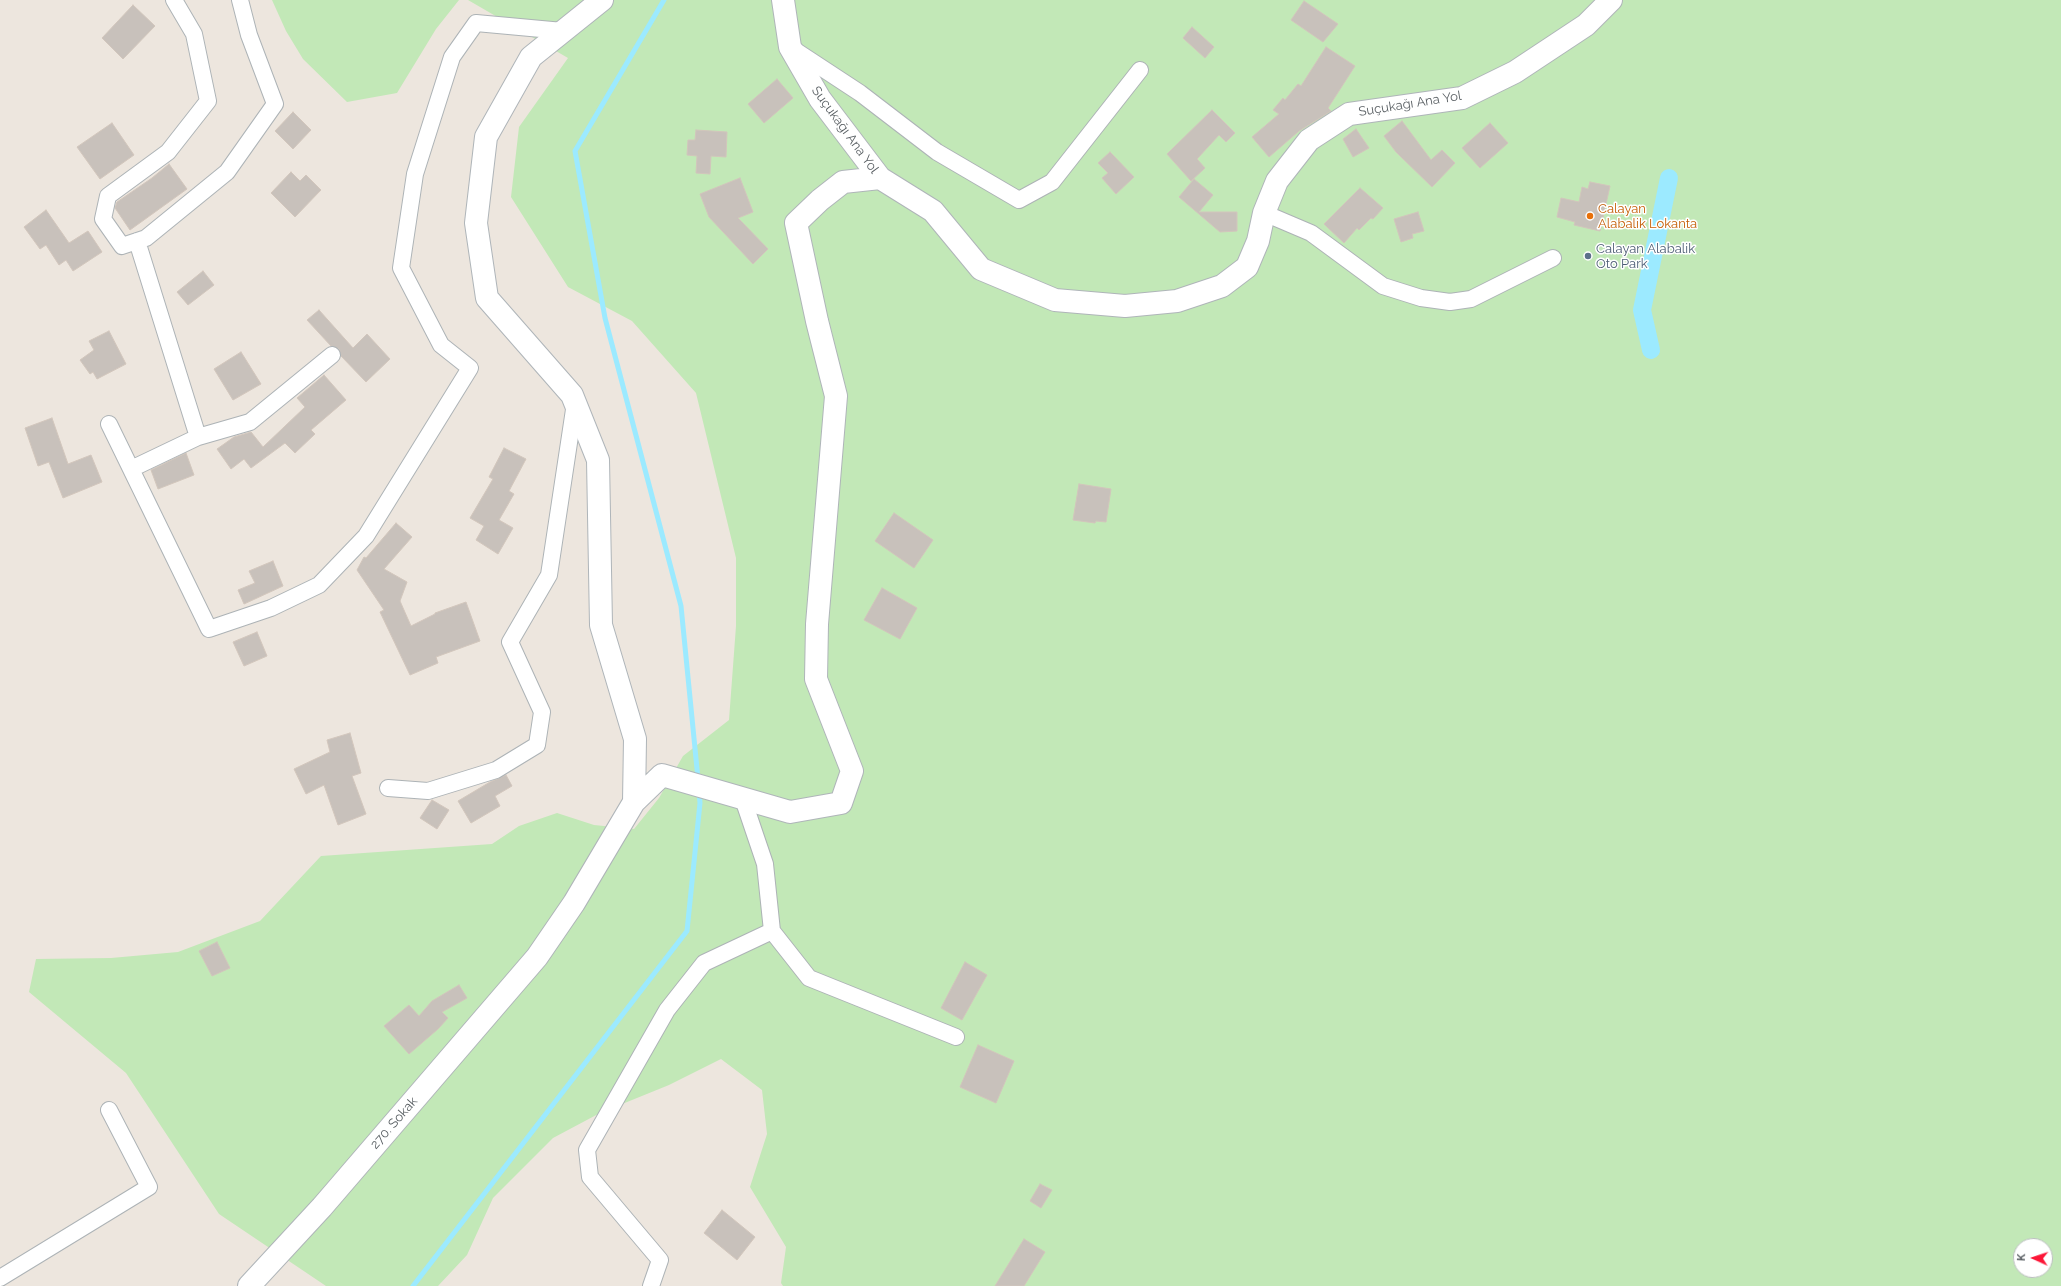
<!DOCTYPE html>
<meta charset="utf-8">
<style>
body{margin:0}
#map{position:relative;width:2061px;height:1286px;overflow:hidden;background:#ede6de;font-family:Raleway,sans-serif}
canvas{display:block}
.north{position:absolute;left:2013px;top:1238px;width:40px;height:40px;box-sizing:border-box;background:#fff;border:1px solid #bcbfc0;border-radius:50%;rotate:273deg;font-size:11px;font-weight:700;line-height:16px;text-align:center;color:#585e62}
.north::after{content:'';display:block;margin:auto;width:14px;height:18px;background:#fc1637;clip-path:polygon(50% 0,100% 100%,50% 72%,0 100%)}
</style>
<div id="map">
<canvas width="2061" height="1286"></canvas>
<div class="north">K</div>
</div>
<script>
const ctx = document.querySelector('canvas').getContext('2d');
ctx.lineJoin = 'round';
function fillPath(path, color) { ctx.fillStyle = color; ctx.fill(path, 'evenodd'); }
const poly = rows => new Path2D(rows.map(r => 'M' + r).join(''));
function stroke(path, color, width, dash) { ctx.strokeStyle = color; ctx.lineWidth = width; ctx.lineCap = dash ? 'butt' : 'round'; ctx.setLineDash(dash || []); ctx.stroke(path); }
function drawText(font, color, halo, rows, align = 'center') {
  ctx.font = font + ' Raleway,sans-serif'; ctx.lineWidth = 3; ctx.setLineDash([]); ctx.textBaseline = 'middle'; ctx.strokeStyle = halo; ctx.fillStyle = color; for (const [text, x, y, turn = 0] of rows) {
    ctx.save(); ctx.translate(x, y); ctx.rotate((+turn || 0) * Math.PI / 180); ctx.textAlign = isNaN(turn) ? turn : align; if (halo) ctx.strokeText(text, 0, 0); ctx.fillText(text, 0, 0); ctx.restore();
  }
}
fillPath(poly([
 [272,0,459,0,436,29,397,93,347,102,303,59,286,31],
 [468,0,2061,0,2061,1286,783,1286,781,1283,786,1247,750,1187,767,1134,762,1090,721,1059,669,1085,600,1113,553,1138,493,1198,467,1255,438,1286,326,1286,219,1214,126,1073,29,992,36,959,111,958,178,952,260,921,321,856,492,844,519,826,557,813,594,825,634,829,659,798,683,756,729,720,736,626,736,558,696,393,632,321,568,287,511,197,519,127,568,58],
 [2021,1246,2045,1246,2045,1270,2021,1270]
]), '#c2e8b7');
stroke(poly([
 [664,0,575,151,605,318,681,606,698,779],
 [413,1286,687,931,700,803,699,791]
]), '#9ceaff', 5);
stroke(poly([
 [1651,350,1642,310,1669,178]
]), '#9ceaff', 18);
const building = poly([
 [1304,1,1338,24,1323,42,1291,20,1304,1],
 [133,5,155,26,123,59,102,38,133,5],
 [1192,27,1214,47,1205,58,1183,38,1192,27],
 [1326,47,1355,66,1328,108,1331,111,1299,131,1269,157,1252,137,1279,114,1273,110,1283,98,1285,100,1298,84,1301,86,1326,47],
 [777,79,793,98,764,123,748,104,777,79],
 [1212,110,1235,133,1226,142,1219,135,1197,159,1205,168,1191,181,1167,154,1212,110],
 [293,112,311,130,293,149,275,131,293,112],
 [1402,121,1431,160,1442,150,1455,163,1432,187,1396,152,1384,136,1402,121],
 [112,123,134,155,100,179,77,147,112,123],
 [1490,123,1508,143,1480,168,1462,148,1490,123],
 [1356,129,1369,148,1353,157,1343,139,1356,129],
 [696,130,727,132,726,157,711,156,710,174,696,173,697,156,687,155,688,140,695,140,696,130],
 [1110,152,1134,177,1116,194,1102,178,1108,173,1098,163,1110,152],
 [169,164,187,189,130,230,115,208,117,202,152,178,169,164],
 [291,172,300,181,306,175,321,190,295,217,271,193,291,172],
 [740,178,753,212,738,218,768,249,753,264,709,217,700,194,740,178],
 [1194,179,1213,195,1199,212,1237,212,1237,231,1220,232,1179,197,1194,179],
 [1590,182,1610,186,1600,231,1574,225,1575,222,1557,217,1561,198,1579,202,1582,187,1588,189,1590,182],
 [1360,188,1383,208,1373,219,1371,218,1359,230,1357,228,1344,243,1324,224,1360,188],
 [46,210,69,243,88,231,102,252,73,271,66,260,59,265,46,245,40,249,24,227,46,210],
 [1418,212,1424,231,1412,234,1413,238,1401,242,1394,219,1418,212],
 [203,271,214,285,188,305,177,292,203,271],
 [319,310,353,348,367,334,390,359,366,382,341,356,339,349,331,346,307,320,319,310],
 [109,331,126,364,97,379,93,372,90,374,80,360,94,350,89,341,109,331],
 [241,352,261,384,233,400,214,369,241,352],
 [324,375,346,400,311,430,315,434,295,453,285,443,251,468,244,459,231,469,217,449,234,437,251,432,263,447,305,407,297,398,324,375],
 [52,418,68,464,91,455,102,482,63,498,49,462,38,466,25,428,52,418],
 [504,448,526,459,509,491,514,494,499,520,513,528,498,554,476,540,484,526,470,518,493,479,489,477,504,448],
 [186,453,194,475,158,489,151,470,186,453],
 [1079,484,1111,489,1106,522,1096,521,1095,523,1073,520,1079,484],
 [894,513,933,540,914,568,875,541,894,513],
 [396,523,412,537,384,569,407,582,400,601,411,626,435,614,435,613,466,602,480,641,436,657,438,663,410,675,380,612,384,610,357,570,364,557,366,558,396,523],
 [273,561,283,586,244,604,238,590,255,583,249,571,273,561],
 [882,588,917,608,900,639,864,620,882,588],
 [257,632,267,656,244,666,233,642,257,632],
 [350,733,361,773,352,776,366,814,338,825,324,785,306,794,294,769,330,752,327,740,350,733],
 [506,775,512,786,495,796,500,806,471,823,458,801,490,782,506,775],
 [432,800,449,810,437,829,420,818,432,800],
 [217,942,230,968,212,976,199,951,217,942],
 [965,962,987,975,962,1020,941,1008,965,962],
 [459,985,467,998,442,1012,448,1018,438,1029,409,1054,384,1026,409,1005,419,1016,432,1001,459,985],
 [978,1045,1014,1061,996,1103,960,1087,978,1045],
 [1040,1184,1052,1190,1041,1208,1030,1201,1040,1184],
 [722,1210,755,1237,737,1260,704,1233,722,1210],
 [1024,1239,1045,1252,1024,1286,995,1286,1024,1239]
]);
fillPath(building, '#c8c1bb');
stroke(building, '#d2c6bc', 1);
const street = poly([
 [174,0,194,34,208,101,168,152,108,196,103,219,122,246,146,238,227,172,275,104,249,35,240,0],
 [793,49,860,93,937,152,1019,200,1052,182,1140,70],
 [1264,213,1311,233,1383,286,1421,298,1450,302,1471,299,1553,258],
 [137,241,198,437],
 [109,424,209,629,271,608,319,585,366,536,470,368,441,345,401,268,415,174,452,57,476,23,563,31],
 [131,469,198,437,250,422,332,355],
 [388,788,428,791,496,770,537,745,542,712,510,642,549,575,575,403],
 [743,799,765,864,772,931,809,978,956,1037],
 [0,1278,149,1187,109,1110],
 [651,1286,660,1260,590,1177,587,1150,667,1010,704,963,772,931]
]);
const secondary = poly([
 [783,0,790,47,820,99,880,178,933,211,981,269,1055,300,1125,306,1177,301,1222,286,1247,267,1258,241,1264,213,1277,181,1309,140,1349,114,1462,98,1515,72,1586,25,1611,0],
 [634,802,662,775,790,812,841,803,852,771,816,679,817,624,836,396,817,321,796,223,820,200,843,182,880,178],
 [249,1286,322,1207,537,957,574,903,634,802,635,739,601,625,598,460,572,395,487,298,476,223,486,137,531,57,602,0]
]);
stroke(street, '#adb3b6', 18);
stroke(secondary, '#afb5b9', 24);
stroke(street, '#fff', 16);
stroke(secondary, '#fff', 22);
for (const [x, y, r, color] of [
 [1590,216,4,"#e8710a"],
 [1588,256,4,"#5c6f8a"]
]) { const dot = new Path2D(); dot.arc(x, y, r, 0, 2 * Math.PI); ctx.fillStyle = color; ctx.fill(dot); stroke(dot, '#fff', 1.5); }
drawText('13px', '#585e62', '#fff', [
 ["Suçukağı Ana Yol",1410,104,-9],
 ["Suçukağı Ana Yol",845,130,54],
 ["270. Sokak",394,1123,-49]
]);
drawText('13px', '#c56008', '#fff', [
 ["Calayan",1598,209],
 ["Alabalik Lokanta",1598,224]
], 'left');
drawText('13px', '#4e5e75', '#fff', [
 ["Calayan Alabalik",1596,249],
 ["Oto Park",1596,264]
], 'left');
</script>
